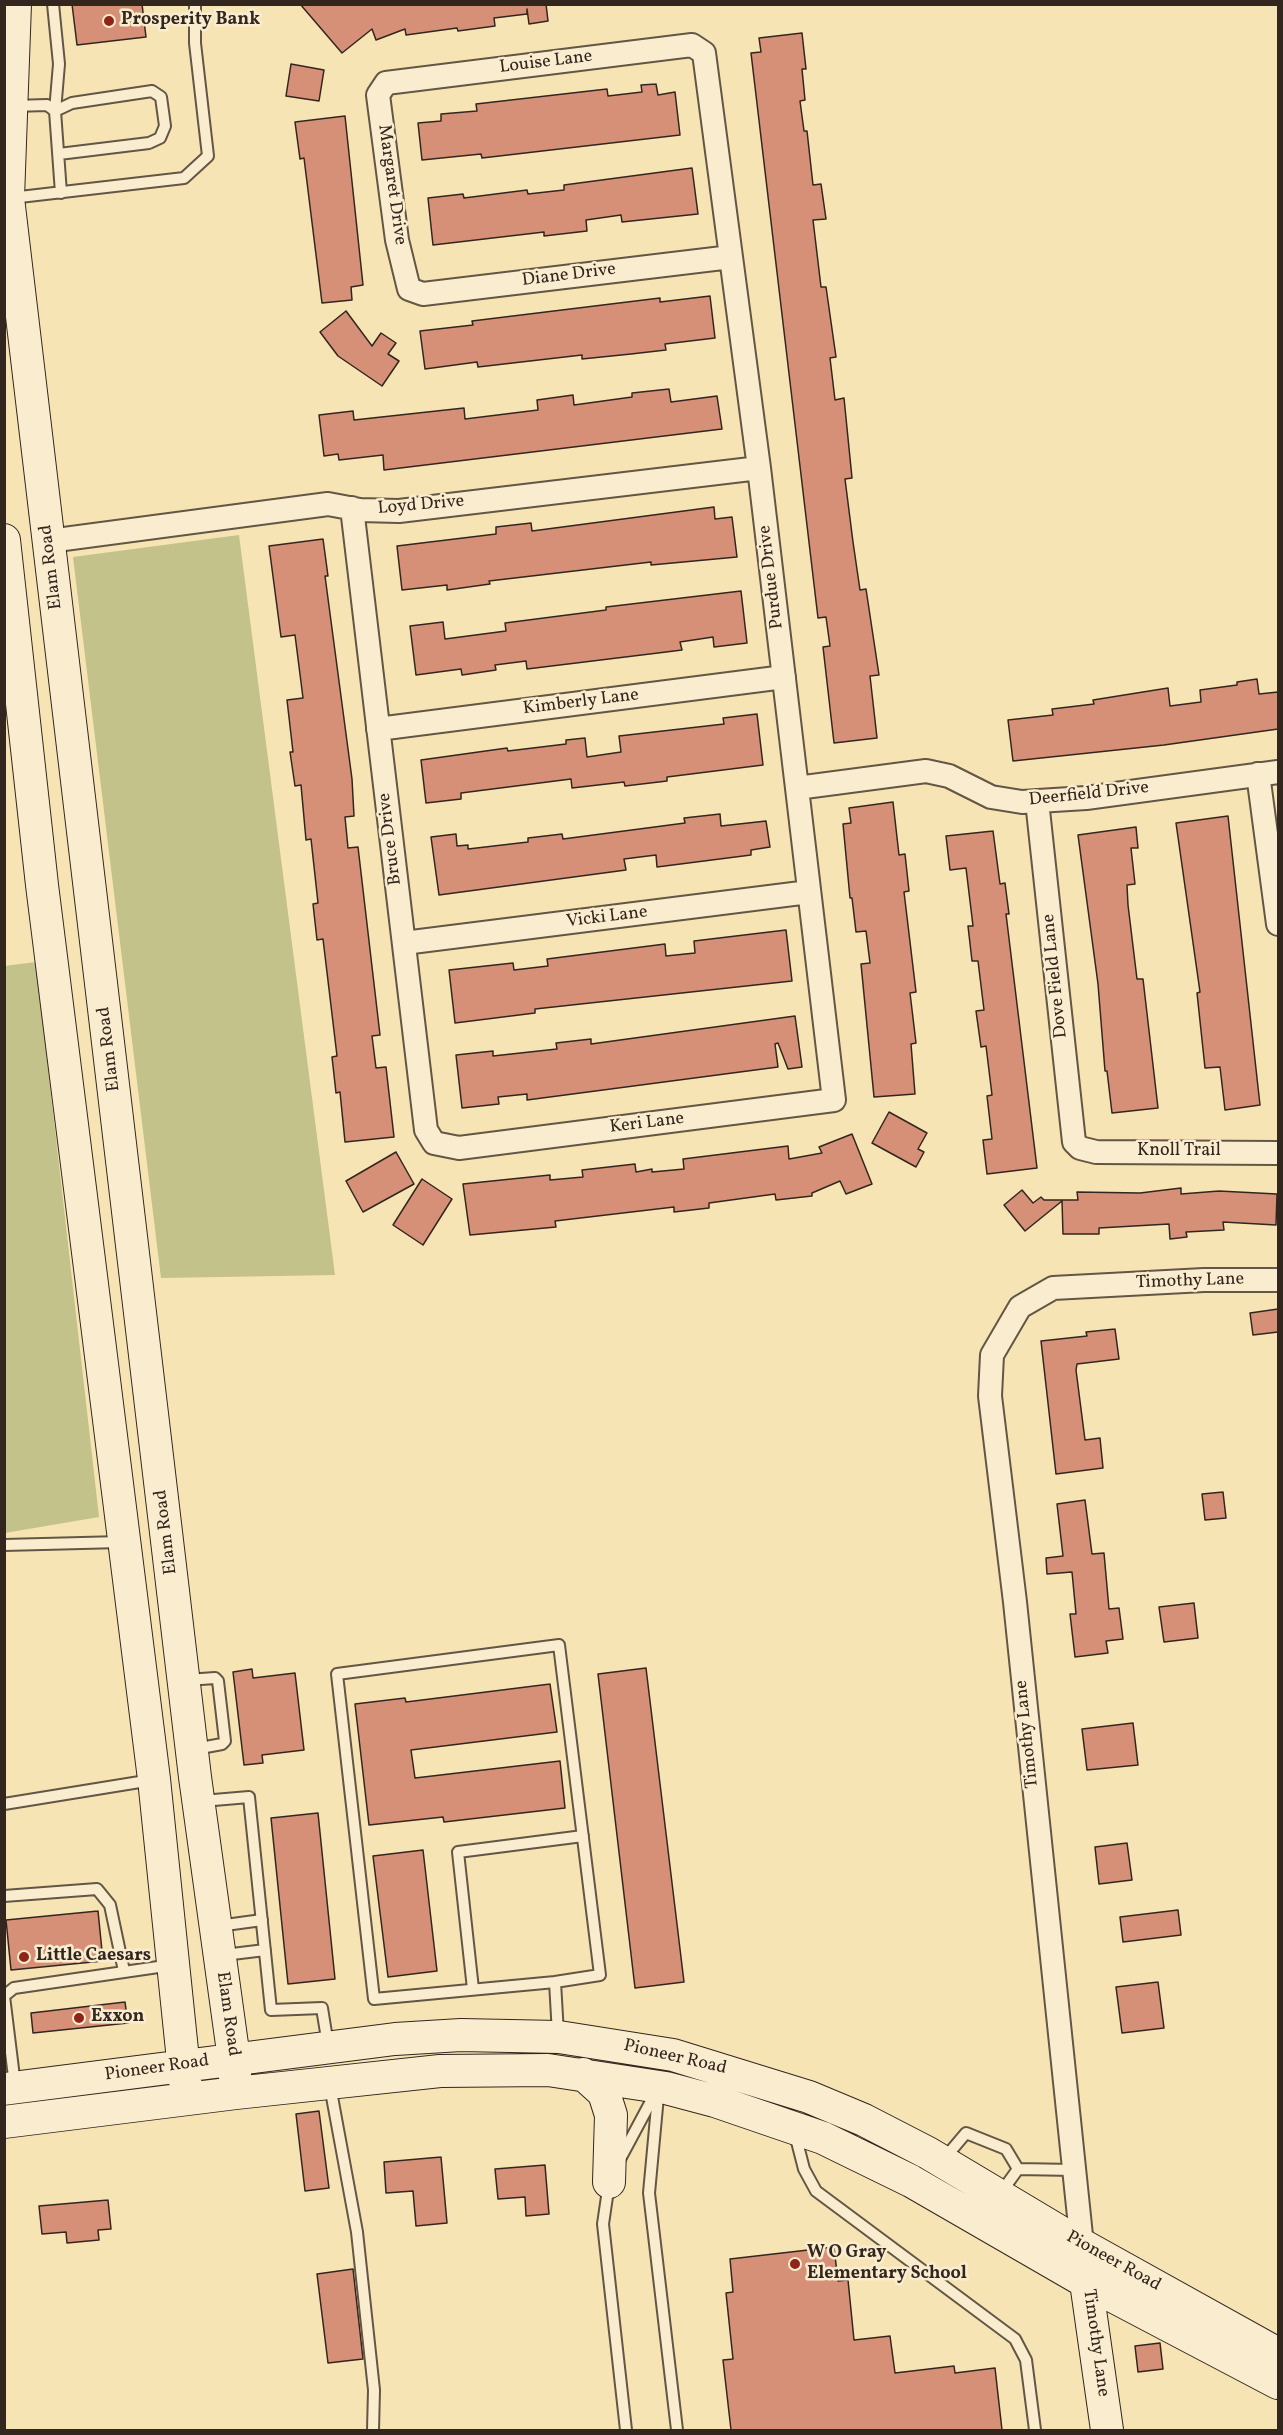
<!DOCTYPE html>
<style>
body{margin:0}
#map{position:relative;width:1283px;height:2435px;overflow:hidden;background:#f7e4b5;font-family:Vollkorn,serif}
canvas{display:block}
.frame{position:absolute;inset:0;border:6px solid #32261f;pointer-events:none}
</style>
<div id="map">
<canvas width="1283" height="2435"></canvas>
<div class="frame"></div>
</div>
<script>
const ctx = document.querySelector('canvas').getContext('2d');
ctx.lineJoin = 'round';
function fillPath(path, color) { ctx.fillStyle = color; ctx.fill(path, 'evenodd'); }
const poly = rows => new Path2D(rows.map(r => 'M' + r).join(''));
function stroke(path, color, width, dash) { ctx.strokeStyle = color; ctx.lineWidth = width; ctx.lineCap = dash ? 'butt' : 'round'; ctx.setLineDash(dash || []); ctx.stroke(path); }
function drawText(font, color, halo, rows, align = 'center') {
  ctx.font = font + ' Vollkorn,serif'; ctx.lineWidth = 5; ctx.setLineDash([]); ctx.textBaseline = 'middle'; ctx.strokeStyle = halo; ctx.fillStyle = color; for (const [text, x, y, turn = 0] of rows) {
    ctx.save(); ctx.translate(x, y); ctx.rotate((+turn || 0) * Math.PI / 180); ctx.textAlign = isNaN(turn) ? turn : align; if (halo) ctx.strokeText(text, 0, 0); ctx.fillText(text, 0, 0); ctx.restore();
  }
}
fillPath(poly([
 [239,535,335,1275,161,1278,73,557],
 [36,962,99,1517,5,1533,4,966]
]), '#c2c28a');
const building = poly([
 [72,4,142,4,146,37,77,45,72,4],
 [300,4,546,4,548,21,529,24,527,9,527,14,494,18,495,26,458,31,457,28,406,35,405,29,376,40,372,29,342,53,300,4],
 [802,33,806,69,802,69,805,100,800,101,804,131,807,131,813,185,821,184,826,219,813,220,821,287,826,287,836,357,830,358,835,400,844,398,852,478,845,479,853,542,860,590,866,589,879,675,870,676,877,738,834,743,823,647,830,646,826,617,818,618,751,53,761,52,759,38,802,33],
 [291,64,324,70,319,101,286,96,291,64],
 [656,84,658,95,675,92,680,135,482,158,481,154,422,160,418,123,441,121,441,114,477,111,476,104,607,89,608,96,642,92,641,85,656,84],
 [345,116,363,285,351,287,352,300,322,303,304,158,300,159,295,122,345,116],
 [692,168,698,214,622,222,621,215,586,220,587,231,544,236,544,232,433,245,428,198,463,194,464,198,527,190,528,194,564,190,564,185,692,168],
 [710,296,715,338,665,344,666,350,631,354,582,359,582,355,478,367,477,362,425,369,420,331,473,325,472,321,660,298,660,302,710,296],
 [346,311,372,346,381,333,396,343,388,354,399,361,382,386,338,356,320,332,346,311],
 [669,389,671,402,717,396,722,429,384,470,383,455,339,460,338,454,324,456,319,415,353,411,354,420,464,408,465,419,538,410,537,400,573,395,574,405,632,397,632,393,669,389],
 [714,507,715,519,732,517,737,557,651,565,651,562,489,581,490,584,447,590,447,585,402,590,397,546,496,534,496,527,531,523,532,531,714,507],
 [323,539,328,576,325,576,352,779,354,816,345,817,348,848,358,847,380,1035,372,1036,376,1068,386,1067,394,1137,345,1142,340,1092,336,1093,332,1057,337,1056,323,939,317,940,313,904,318,903,311,839,306,840,301,785,295,786,290,752,293,752,287,700,303,698,295,635,281,637,269,546,323,539],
 [741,591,747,643,714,647,713,637,680,642,682,650,658,653,527,669,526,661,495,665,496,670,462,675,461,669,416,675,410,626,443,622,445,639,506,631,505,623,606,610,606,607,741,591],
 [1257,679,1259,694,1278,692,1278,729,1164,745,1013,761,1008,720,1053,715,1052,709,1094,704,1093,700,1168,688,1170,706,1201,702,1200,690,1237,685,1237,682,1257,679],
 [757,714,763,765,667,777,667,781,625,786,624,782,572,788,571,779,461,793,461,799,426,803,421,760,507,748,508,751,566,744,566,740,585,738,587,757,621,752,619,736,724,724,723,718,757,714],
 [893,802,899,855,905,854,909,891,904,892,916,992,910,993,916,1043,911,1044,915,1094,874,1097,861,964,870,963,866,931,856,932,852,898,850,898,843,824,851,823,849,808,893,802],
 [720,814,721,826,766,821,770,847,751,850,751,855,657,867,656,855,624,859,626,870,439,895,431,837,456,834,457,846,468,845,468,849,528,842,528,838,562,834,563,839,685,823,684,818,720,814],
 [1228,816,1260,1105,1225,1110,1220,1067,1205,1068,1197,993,1200,992,1176,823,1228,816],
 [1136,827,1138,848,1131,848,1135,884,1127,885,1128,905,1137,979,1143,979,1158,1108,1112,1113,1107,1071,1105,1071,1098,984,1078,835,1136,827],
 [993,831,1000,884,1005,883,1009,914,1006,914,1037,1168,987,1174,983,1140,992,1139,987,1096,992,1095,986,1046,981,1047,976,1011,984,1010,978,961,972,961,968,926,973,926,966,868,950,870,946,836,993,831],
 [786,930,792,981,535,1009,535,1013,455,1023,449,970,513,963,514,970,548,966,547,959,665,944,666,956,695,953,694,941,786,930],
 [795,1016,802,1067,788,1069,778,1043,775,1044,778,1067,527,1100,527,1094,498,1097,499,1104,462,1108,456,1055,493,1051,493,1056,557,1049,556,1043,591,1039,591,1044,795,1016],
 [889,1112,927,1133,918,1149,924,1152,916,1167,872,1143,889,1112],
 [852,1134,872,1184,846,1194,840,1181,812,1193,812,1196,776,1200,775,1194,709,1203,709,1208,674,1212,674,1207,555,1221,556,1227,470,1235,463,1184,550,1175,550,1180,583,1177,582,1170,635,1164,636,1172,652,1169,652,1172,684,1169,683,1159,788,1146,789,1159,822,1153,819,1147,852,1134],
 [396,1152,414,1184,363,1212,346,1181,396,1152],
 [422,1179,452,1199,423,1245,393,1225,422,1179],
 [1181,1188,1181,1194,1219,1191,1277,1194,1276,1225,1223,1222,1224,1230,1186,1232,1187,1237,1170,1239,1169,1224,1099,1228,1099,1234,1063,1234,1062,1201,1025,1231,1004,1205,1022,1190,1033,1203,1041,1197,1044,1200,1078,1200,1077,1192,1140,1193,1181,1188],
 [1278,1309,1278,1332,1253,1335,1250,1313,1278,1309],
 [1115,1329,1119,1359,1077,1364,1076,1370,1085,1440,1100,1438,1103,1468,1056,1474,1041,1341,1087,1336,1086,1332,1115,1329],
 [1223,1492,1226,1518,1205,1520,1202,1494,1223,1492],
 [1085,1500,1092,1554,1104,1553,1109,1609,1119,1608,1123,1639,1106,1641,1108,1653,1075,1657,1070,1614,1076,1614,1072,1572,1047,1574,1046,1558,1063,1556,1057,1504,1085,1500],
 [1194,1603,1198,1638,1164,1642,1159,1607,1194,1603],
 [646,1668,684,1982,635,1988,598,1674,646,1668],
 [252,1669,253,1678,295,1673,304,1750,262,1755,263,1763,244,1765,233,1672,252,1669],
 [550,1684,557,1732,411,1750,415,1778,560,1761,565,1808,444,1822,443,1817,369,1825,355,1704,405,1698,406,1702,550,1684],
 [1133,1723,1138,1765,1087,1770,1082,1729,1133,1723],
 [318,1813,335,1979,288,1984,271,1818,318,1813],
 [1127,1843,1132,1880,1099,1884,1095,1847,1127,1843],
 [423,1850,437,1971,388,1977,373,1856,423,1850],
 [1178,1910,1181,1935,1123,1942,1120,1917,1178,1910],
 [98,1911,103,1961,11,1970,6,1920,98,1911],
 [1158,1982,1164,2028,1122,2033,1116,1987,1158,1982],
 [125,2002,128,2023,33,2033,31,2013,125,2002],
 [319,2111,329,2188,305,2191,296,2114,319,2111],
 [441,2157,447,2223,416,2226,413,2191,386,2193,384,2162,441,2157],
 [545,2165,549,2214,526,2216,525,2197,498,2199,495,2169,545,2165],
 [108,2200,111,2229,98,2230,99,2240,67,2243,66,2232,42,2234,39,2206,108,2200],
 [834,2247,838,2281,848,2280,854,2340,890,2336,895,2373,954,2366,955,2373,995,2368,1002,2430,731,2430,723,2360,733,2359,726,2293,733,2292,730,2259,834,2247],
 [353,2269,363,2359,328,2363,317,2274,353,2269],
 [1160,2343,1163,2369,1138,2372,1135,2346,1160,2343]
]);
fillPath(building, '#d69077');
stroke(building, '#32261f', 1.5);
const lane = poly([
 [53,4,59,64,55,111,72,103,152,91,161,97,165,126,160,138,149,143,59,154],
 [13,106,47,105,55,111,61,193],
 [11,198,184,178,208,156,195,43,195,4],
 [4,1545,121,1542],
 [187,1680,215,1678,218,1681,225,1741,222,1744,195,1749],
 [202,1801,249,1797,271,2010,322,2008,328,2045],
 [4,1804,152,1780],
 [4,1896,97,1889,110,1905,124,1971],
 [218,1926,262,1920],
 [224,1955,265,1950],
 [555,1982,600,1975,559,1645,337,1674,374,1999,555,1982,558,2034],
 [473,1989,458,1852,583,1836],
 [4,1996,14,1988,172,1965],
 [4,1996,15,2085],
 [330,2086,357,2232,374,2390,373,2430],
 [658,2096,649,2193,677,2430],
 [795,2134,804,2169,816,2191,1015,2339,1026,2360,1035,2430],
 [944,2159,966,2133,1006,2149,1018,2169,1000,2194],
 [619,2161,657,2090],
 [1018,2169,1074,2170],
 [609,2183,603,2224,626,2430]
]);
const street = poly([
 [352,508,426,1130,434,1143,459,1148,834,1100,759,468,731,257,704,53,692,45,386,83,378,95,397,240,409,289,423,294,731,257],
 [49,541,328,504,360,510,399,511,759,468],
 [378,729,784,677],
 [1258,774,1278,924],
 [797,788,926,771,949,776,991,797,1022,802,1086,798,1278,772],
 [1037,801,1074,1142,1080,1148,1096,1152,1278,1153],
 [404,943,809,892],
 [1082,2245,1015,1602,990,1396,992,1355,1020,1307,1053,1288,1204,1280,1278,1280]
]);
const secondary = poly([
 [15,4,8,198,195,1777,234,2059,236,2093],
 [4,540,42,885,154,1779,187,2099],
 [583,2074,604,2093,611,2115,609,2182],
 [4,2089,395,2039,461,2035,559,2037,673,2055,809,2097,864,2120,928,2153,1082,2245,1278,2354],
 [4,2122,236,2093,440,2071,548,2070,666,2088,715,2101,823,2138,911,2181,1086,2282,1278,2383],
 [1084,2268,1107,2430]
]);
stroke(lane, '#635644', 14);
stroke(street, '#635644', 26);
stroke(secondary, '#32261f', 34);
stroke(lane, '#faedcf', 10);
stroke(street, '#faedcf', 22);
stroke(secondary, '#faedcf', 32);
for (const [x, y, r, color] of [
 [109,21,6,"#8f2418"],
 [24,1957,6,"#8f2418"],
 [79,2018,6,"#8f2418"],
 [795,2264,6,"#8f2418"]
]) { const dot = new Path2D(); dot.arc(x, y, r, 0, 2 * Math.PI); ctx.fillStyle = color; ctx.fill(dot); stroke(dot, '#faedcf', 2); }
drawText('bold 18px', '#32261f', '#faedcf', [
 ["Prosperity Bank",121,21],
 ["Little Caesars",36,1957],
 ["Exxon",91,2018],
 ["W O Gray",807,2254],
 ["Elementary School",807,2275]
], 'left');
drawText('18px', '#32261f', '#faedcf', [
 ["Louise Lane",546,63,-7],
 ["Margaret Drive",391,185,82],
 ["Diane Drive",569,276,-7],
 ["Loyd Drive",421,506,-5],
 ["Elam Road",52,567,-97],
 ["Purdue Drive",772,577,-97],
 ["Kimberly Lane",581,703,-7],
 ["Deerfield Drive",1089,795,-6],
 ["Bruce Drive",391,839,-97],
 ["Vicki Lane",607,918,-7],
 ["Dove Field Lane",1056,976,-96],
 ["Elam Road",110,1049,-97],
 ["Keri Lane",647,1124,-7],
 ["Knoll Trail",1179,1152],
 ["Timothy Lane",1190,1282,-2],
 ["Elam Road",167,1532,-97],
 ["Timothy Lane",1028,1734,-96],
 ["Elam Road",227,2014,82],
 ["Pioneer Road",675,2058,13],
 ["Pioneer Road",157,2069,-8],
 ["Pioneer Road",1113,2262,29],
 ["Timothy Lane",1095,2343,82]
]);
</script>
